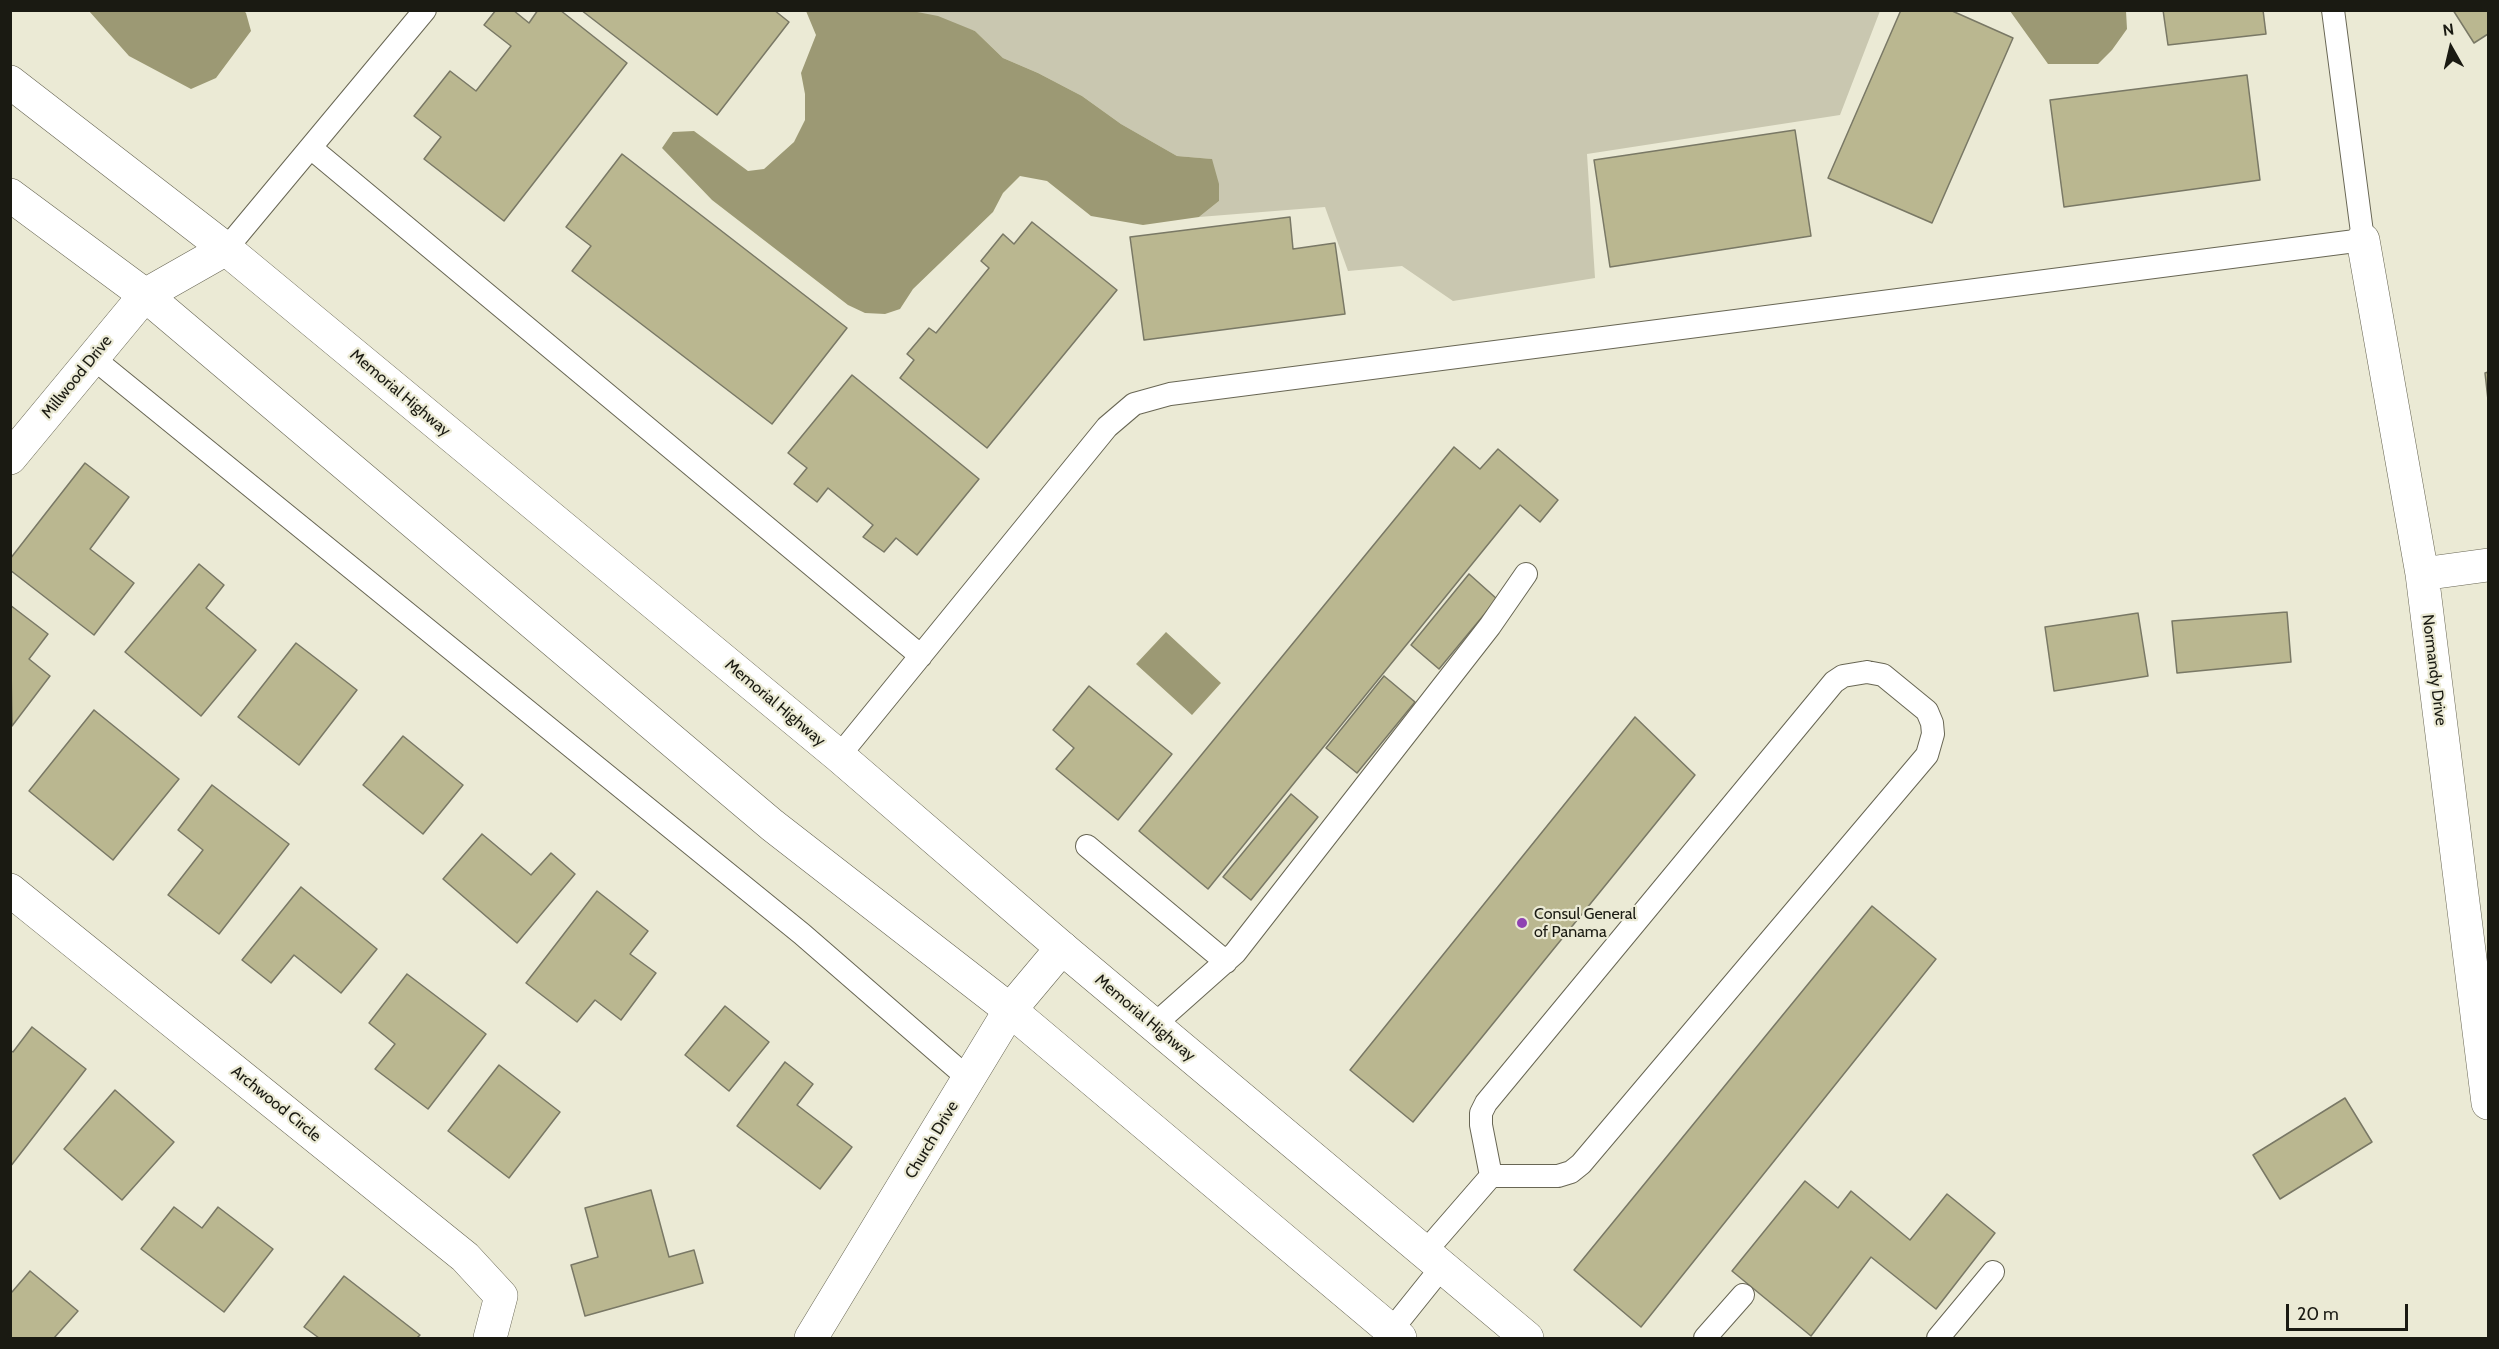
<!DOCTYPE html>
<style>
body{margin:0}
#map{position:relative;width:2499px;height:1349px;overflow:hidden;background:#ebead5;font-family:Cabin,sans-serif}
canvas{display:block}
.frame{position:absolute;inset:0;border:12px solid #1a1a12;pointer-events:none}
.north{position:absolute;left:2421px;top:18px;width:60px;height:60px;-webkit-text-stroke:4px #ebead5;paint-order:stroke;rotate:352deg;font-size:16px;font-weight:700;line-height:24px;text-align:center;color:#1a1a12}
.north::after{content:'';display:block;margin:auto;width:21px;height:27px;background:#1a1a12;clip-path:polygon(50% 0,100% 100%,50% 72%,0 100%)}
.scale{position:absolute;left:2286px;top:1304px;width:122px;height:27px;box-sizing:border-box;border:3px solid #1a1a12;border-top:0;padding-left:8px;font-size:18px;line-height:21px;white-space:nowrap;color:#1a1a12;-webkit-text-stroke:4px #ebead5;paint-order:stroke}
</style>
<div id="map">
<canvas width="2499" height="1349"></canvas>
<div class="frame"></div>
<div class="north">N</div>
<div class="scale">20 m</div>
</div>
<script>
const ctx = document.querySelector('canvas').getContext('2d');
ctx.lineJoin = 'round';
function fillPath(path, color) { ctx.fillStyle = color; ctx.fill(path, 'evenodd'); }
const poly = rows => new Path2D(rows.map(r => 'M' + r).join(''));
function stroke(path, color, width, dash) { ctx.strokeStyle = color; ctx.lineWidth = width; ctx.lineCap = dash ? 'butt' : 'round'; ctx.setLineDash(dash || []); ctx.stroke(path); }
function drawText(font, color, halo, rows, align = 'center') {
  ctx.font = font + ' Cabin,sans-serif'; ctx.lineWidth = 4.5; ctx.setLineDash([]); ctx.textBaseline = 'middle'; ctx.strokeStyle = halo; ctx.fillStyle = color; for (const [text, x, y, turn = 0] of rows) {
    ctx.save(); ctx.translate(x, y); ctx.rotate((+turn || 0) * Math.PI / 180); ctx.textAlign = isNaN(turn) ? turn : align; if (halo) ctx.strokeText(text, 0, 0); ctx.fillText(text, 0, 0); ctx.restore();
  }
}
fillPath(poly([
 [912,11,1880,11,1840,115,1587,154,1595,278,1453,301,1402,266,1348,271,1325,207,1199,217,1219,201,1211,159,1177,156,1121,124,1082,96,1038,73,1003,58,975,31]
]), '#c9c7b0');
fillPath(poly([
 [89,11,244,11,246,13,251,31,216,78,191,89,129,56],
 [806,11,912,11,938,16,975,31,1003,58,1038,73,1082,96,1121,124,1177,156,1212,159,1219,184,1219,201,1199,217,1143,225,1091,216,1047,181,1020,176,1003,193,993,212,913,289,900,309,885,314,865,313,848,305,712,200,662,148,673,132,694,131,748,171,764,169,794,142,805,120,805,94,801,73,816,35],
 [2010,11,2126,11,2127,29,2112,50,2098,64,2048,64],
 [1166,632,1221,683,1192,715,1136,664]
]), '#9c9974');
const building = poly([
 [496,10,513,10,529,23,538,10,560,10,627,63,504,221,424,159,441,137,414,116,450,71,476,91,511,46,484,25,496,10],
 [581,10,774,10,789,22,717,115,581,10],
 [1901,10,1950,10,2013,38,1932,223,1828,178,1901,10],
 [2163,10,2263,10,2266,34,2168,45,2163,10],
 [2453,10,2488,10,2488,34,2474,43,2453,10],
 [2247,75,2260,180,2064,207,2050,100,2247,75],
 [1795,130,1811,236,1610,267,1594,160,1795,130],
 [622,154,847,328,772,424,572,271,591,246,566,227,622,154],
 [1290,217,1293,249,1335,243,1345,314,1144,340,1130,237,1290,217],
 [1032,222,1117,290,987,448,900,378,914,360,907,354,929,328,936,333,989,268,981,261,1003,234,1014,244,1032,222],
 [2488,372,2488,400,2485,373,2488,372],
 [852,375,979,479,917,555,896,538,884,552,863,537,873,525,828,488,817,502,794,484,807,468,788,453,852,375],
 [1454,447,1480,469,1498,449,1558,500,1540,522,1520,505,1208,889,1139,831,1454,447],
 [85,463,129,497,90,549,134,583,94,635,10,570,10,559,85,463],
 [199,564,224,585,206,608,256,650,201,716,125,652,199,564],
 [1469,574,1497,599,1439,669,1411,645,1469,574],
 [10,605,48,634,29,659,50,676,12,726,10,605],
 [2287,612,2291,662,2177,673,2172,621,2287,612],
 [2138,613,2148,676,2054,691,2045,627,2138,613],
 [296,643,357,690,299,765,238,717,296,643],
 [1384,676,1415,702,1357,773,1326,748,1384,676],
 [1089,686,1172,754,1118,820,1056,769,1074,748,1053,730,1089,686],
 [94,710,179,779,113,860,29,791,94,710],
 [1635,717,1695,775,1413,1122,1350,1070,1635,717],
 [403,736,463,785,423,834,363,785,403,736],
 [212,785,289,844,219,934,168,895,203,850,178,830,212,785],
 [1291,794,1318,817,1251,900,1223,877,1291,794],
 [482,834,531,875,551,853,575,874,517,943,443,879,482,834],
 [301,887,377,949,341,993,294,955,271,983,242,960,301,887],
 [597,891,648,931,630,954,656,973,621,1020,595,1000,577,1022,526,983,597,891],
 [1872,906,1936,959,1641,1327,1574,1270,1872,906],
 [407,974,486,1034,428,1109,375,1069,395,1044,369,1023,407,974],
 [725,1006,769,1042,729,1091,685,1055,725,1006],
 [32,1027,86,1069,10,1167,10,1050,13,1052,32,1027],
 [785,1062,813,1084,797,1105,852,1147,820,1189,737,1126,785,1062],
 [499,1065,560,1112,509,1178,448,1131,499,1065],
 [115,1090,174,1142,122,1200,64,1149,115,1090],
 [2345,1098,2372,1142,2280,1199,2253,1155,2345,1098],
 [1805,1181,1838,1208,1851,1191,1910,1240,1947,1194,1995,1233,1936,1309,1871,1257,1811,1336,1732,1271,1805,1181],
 [651,1190,669,1257,694,1250,703,1283,585,1316,571,1265,598,1257,585,1208,651,1190],
 [174,1207,202,1228,218,1207,273,1249,224,1312,141,1249,174,1207],
 [30,1271,78,1311,54,1338,10,1338,10,1290,12,1292,30,1271],
 [344,1276,420,1335,417,1338,319,1338,304,1327,344,1276]
]);
fillPath(building, '#bab790');
stroke(building, '#797865', 1.5);
const service = poly([
 [311,148,921,656],
 [226,249,425,10],
 [93,358,802,934,969,1079],
 [1867,672,1883,675,1927,711,1932,723,1933,734,1927,755,1581,1164,1571,1172,1558,1176,1491,1176,1481,1125,1481,1113,1486,1103,1834,682,1843,676,1867,672],
 [839,756,1107,427,1134,404,1170,394,2363,240,2333,10],
 [1087,846,1226,962],
 [1154,1025,1235,953,1490,626,1526,574],
 [1425,1252,1491,1176],
 [1385,1338,1442,1267],
 [1705,1338,1743,1295],
 [1938,1338,1993,1272]
]);
const minor = poly([
 [2363,240,2422,574,2488,1103],
 [10,458,145,295],
 [2422,574,2488,565],
 [10,890,465,1257,501,1296,490,1338],
 [811,1338,1010,1010,1062,948]
]);
const secondary = poly([
 [10,82,226,249,839,756,1062,948,1527,1338],
 [10,195,145,295,772,825,1010,1010,1400,1338],
 [145,295,226,249]
]);
stroke(service, '#686654', 24);
stroke(minor, '#686654', 34);
stroke(secondary, '#686654', 34);
stroke(service, '#fff', 22);
stroke(minor, '#fff', 33);
stroke(secondary, '#fff', 33);
for (const [x, y, r, color] of [
 [1522,923,6,"#8f42b2"]
]) { const dot = new Path2D(); dot.arc(x, y, r, 0, 2 * Math.PI); ctx.fillStyle = color; ctx.fill(dot); stroke(dot, '#ebead5', 2); }
drawText('16px', '#1a1a12', '#ebead5', [
 ["Millwood Drive",77,377,-51],
 ["Memorial Highway",400,393,40],
 ["Normandy Drive",2434,670,83],
 ["Memorial Highway",775,703,40],
 ["Memorial Highway",1145,1018,40],
 ["Archwood Circle",276,1104,39],
 ["Church Drive",932,1140,-59]
]);
drawText('16px', '#1a1a12', '#ebead5', [
 ["Consul General",1534,914],
 ["of Panama",1534,932]
], 'left');
</script>
